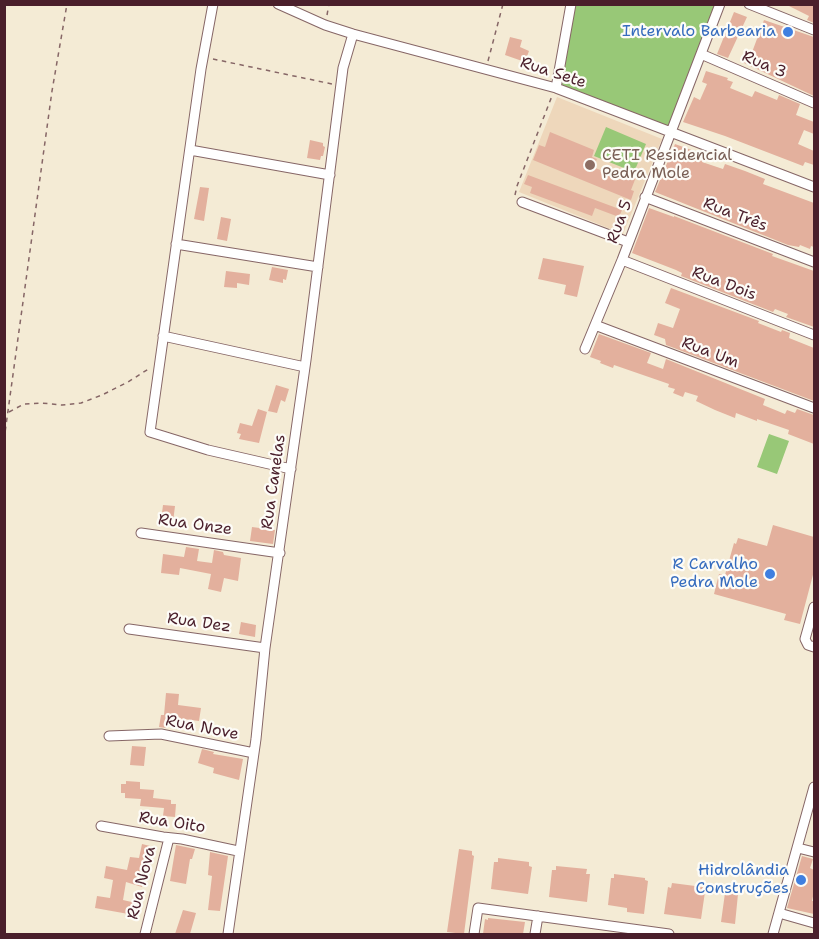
<!DOCTYPE html>
<meta charset="utf-8">
<style>
body{margin:0}
#map{position:relative;width:819px;height:939px;overflow:hidden;background:#f4ebd5;font-family:"Shantell Sans",sans-serif}
canvas{display:block}
.frame{position:absolute;inset:0;border:6px solid #4a1f2b;pointer-events:none}
</style>
<div id="map">
<canvas width="819" height="939"></canvas>
<div class="frame"></div>
</div>
<script>
const ctx = document.querySelector('canvas').getContext('2d');
ctx.lineJoin = 'round';
function fillPath(path, color) { ctx.fillStyle = color; ctx.fill(path, 'evenodd'); }
const poly = rows => new Path2D(rows.map(r => 'M' + r).join(''));
function stroke(path, color, width, dash) { ctx.strokeStyle = color; ctx.lineWidth = width; ctx.lineCap = dash ? 'butt' : 'round'; ctx.setLineDash(dash || []); ctx.stroke(path); }
function drawText(font, color, halo, rows, align = 'center') {
  ctx.font = font + ' "Shantell Sans",sans-serif'; ctx.lineWidth = 4.5; ctx.setLineDash([]); ctx.textBaseline = 'middle'; ctx.strokeStyle = halo; ctx.fillStyle = color; for (const [text, x, y, turn = 0] of rows) {
    ctx.save(); ctx.translate(x, y); ctx.rotate((+turn || 0) * Math.PI / 180); ctx.textAlign = isNaN(turn) ? turn : align; if (halo) ctx.strokeText(text, 0, 0); ctx.fillText(text, 0, 0); ctx.restore();
  }
}
fillPath(poly([
 [557,97,662,139,623,234,519,192]
]), '#eed7bb');
fillPath(poly([
 [575,5,717,5,669,127,562,85],
 [606,127,646,144,634,172,594,156],
 [769,434,789,441,777,474,757,467]
]), '#98c877');
fillPath(poly([
 [785,4,814,4,814,23,807,20,809,16],
 [734,12,747,17,728,58,717,54],
 [764,20,814,37,814,96,742,62,746,53,751,55],
 [510,37,522,40,520,47,529,51,525,62,505,55],
 [706,71,728,78,727,80,733,82,730,88,752,97,755,91,777,100,779,95,800,104,796,115,814,122,814,134,804,130,798,144,814,151,814,165,805,162,803,166,725,136,683,122,694,97,700,100,707,84,702,82],
 [550,132,594,150,592,157,597,159,593,167,617,177,619,170,636,177,631,190,634,191,631,200,533,160,539,145,545,147],
 [310,140,323,143,323,146,325,147,323,156,321,156,320,160,307,158],
 [675,144,705,155,702,162,723,169,725,164,745,171,765,179,763,184,814,203,814,247,811,246,810,249,800,245,799,247,788,245,655,192],
 [528,175,622,210,619,217,595,208,592,216,530,193,532,187,524,184],
 [200,187,209,188,204,221,194,219],
 [649,208,674,217,674,216,773,254,772,256,814,271,814,327,786,317,788,314,775,309,773,312,681,276,682,273,676,270,632,253],
 [221,217,231,219,227,241,217,239],
 [543,258,584,266,577,297,564,294,566,285,538,279],
 [272,267,288,270,286,280,283,279,283,283,269,280],
 [226,271,250,274,249,285,237,283,237,288,224,287],
 [671,288,759,321,758,323,781,332,782,330,790,333,789,338,814,348,814,401,666,345,665,339,654,335,658,323,673,328,680,309,665,303],
 [599,334,651,353,647,363,663,369,666,359,765,399,763,405,785,414,787,410,795,413,797,409,814,415,814,444,788,434,789,430,757,419,757,421,736,413,735,418,715,410,696,401,698,396,685,392,683,397,673,393,675,389,668,387,669,384,614,365,613,368,600,363,601,361,590,357],
 [276,385,289,389,285,402,281,400,277,413,268,411],
 [258,409,267,412,259,443,239,439,241,434,237,433,240,423,252,426],
 [163,505,175,506,173,522,161,521],
 [773,525,814,537,814,571,800,624,784,620,786,614,714,594,719,574,725,575,734,543,736,544,738,538,767,546],
 [252,527,275,530,273,544,250,541],
 [186,547,199,549,197,561,212,563,214,550,223,552,224,555,241,558,238,581,224,578,221,592,208,589,211,574,180,568,179,575,161,573,163,554,184,557],
 [241,622,256,625,255,637,239,634],
 [166,693,179,694,178,705,201,708,199,721,167,717,166,728,159,727,161,715,164,715],
 [132,746,146,747,144,766,130,765],
 [202,749,214,752,213,754,243,759,239,780,213,773,214,768,198,763],
 [126,781,140,782,140,789,154,790,153,798,171,800,171,804,176,804,175,817,163,816,164,808,140,806,141,799,125,798,125,793,121,793,121,784,126,784],
 [142,844,154,847,149,872,147,872,142,887,126,882,123,900,136,903,134,915,95,908,97,896,110,898,113,880,104,878,106,866,127,870,130,857,139,858],
 [176,845,195,849,192,859,190,859,186,884,170,881],
 [459,849,472,851,472,855,474,856,464,934,447,932],
 [210,852,228,856,220,911,208,910,212,876,208,875],
 [802,856,813,859,810,868,814,870,814,892,812,901,814,901,814,914,787,908],
 [498,858,529,862,529,866,532,867,528,894,491,889,494,862,498,862],
 [556,866,587,869,586,874,590,874,587,902,549,897,552,870,556,870],
 [614,874,645,878,645,880,648,881,644,914,627,912,627,908,608,905,611,878,614,878],
 [672,883,703,887,702,892,705,892,701,919,664,914,668,887,671,888],
 [725,893,738,894,735,924,721,922],
 [183,910,196,913,190,934,175,934],
 [488,918,525,922,523,934,483,934,485,919,488,920]
]), '#e3b09d');
const minor = poly([
 [213,4,201,69,150,432,208,450,291,469],
 [278,4,325,25,353,34,556,88,814,187],
 [749,4,814,30],
 [701,54,814,103],
 [556,88,571,4],
 [190,150,330,175],
 [645,197,814,262],
 [522,202,628,242],
 [176,244,318,267],
 [622,260,814,335],
 [595,325,814,408],
 [163,336,305,367],
 [585,349,622,260,720,4],
 [141,533,280,553],
 [814,607,805,639,808,645,814,647],
 [129,629,265,648],
 [109,736,161,734,254,753],
 [101,826,163,837,182,839,238,851],
 [798,848,814,852],
 [779,913,814,923],
 [145,934,169,838],
 [228,934,256,739,265,648,306,360,343,68,353,34],
 [474,934,478,908,669,934],
 [535,934,538,916],
 [773,934,814,787]
]);
stroke(minor, '#866666', 11);
stroke(poly([
 [327,15,329,4],
 [213,59,332,84],
 [488,61,503,4],
 [515,195,517,186,552,96],
 [9,412,24,404,41,403,62,405,81,403,102,395,128,382,150,368],
 [4,440,52,91,67,4]
]), '#866666', 1.5, [4.5, 4.5]);
stroke(minor, '#fff', 9);
for (const [x, y, r, color] of [
 [788,32,6,"#3f7fe0"],
 [590,165,6,"#8d6e63"],
 [770,574,6,"#3f7fe0"],
 [801,880,6,"#3f7fe0"]
]) { const dot = new Path2D(); dot.arc(x, y, r, 0, 2 * Math.PI); ctx.fillStyle = color; ctx.fill(dot); stroke(dot, '#fdfcf7', 2); }
drawText('16px', '#366cbe', '#fdfcf7', [
 ["Intervalo Barbearia",776,32],
 ["R Carvalho",758,565],
 ["Pedra Mole",758,583],
 ["Hidrolândia",789,871],
 ["Construções",789,889]
], 'right');
drawText('16px', '#4a1f2b', '#fdfcf7', [
 ["Rua 3",764,65,23],
 ["Rua Sete",553,73,18],
 ["Rua Três",735,215,21],
 ["Rua 5",620,222,-70],
 ["Rua Dois",724,284,21],
 ["Rua Um",710,353,21],
 ["Rua Canelas",274,482,-82],
 ["Rua Onze",195,525,8],
 ["Rua Dez",199,623,8],
 ["Rua Nove",202,728,11],
 ["Rua Oito",172,823,9],
 ["Rua Nova",142,883,-76]
]);
drawText('16px', '#785e54', '#fdfcf7', [
 ["CETI Residencial",602,156],
 ["Pedra Mole",602,174]
], 'left');
</script>
